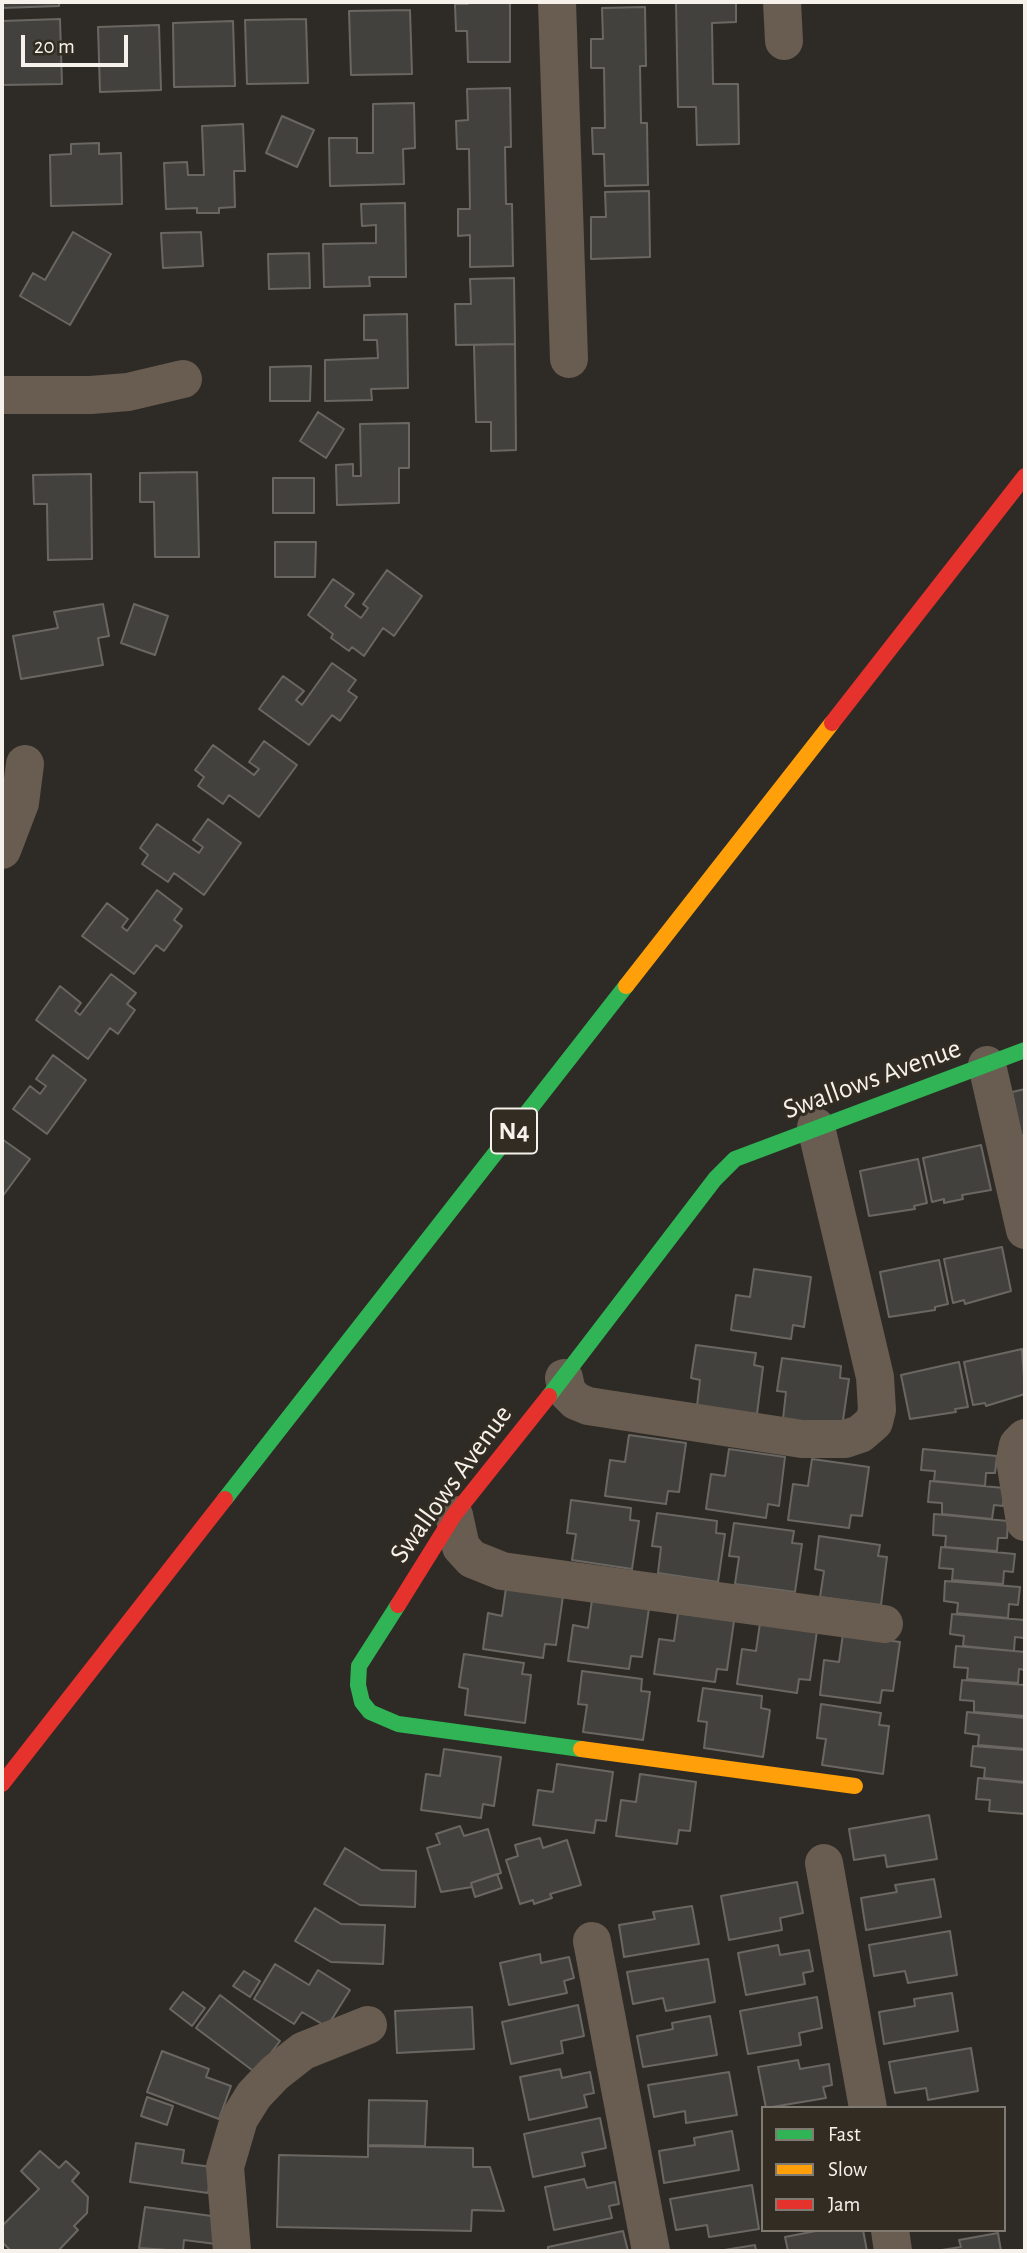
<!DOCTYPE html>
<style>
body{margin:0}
#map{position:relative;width:1027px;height:2253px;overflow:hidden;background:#2e2b26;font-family:"Alegreya Sans",sans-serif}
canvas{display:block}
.frame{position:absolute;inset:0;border:4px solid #f6f2eb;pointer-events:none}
.legend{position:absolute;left:761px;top:2106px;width:245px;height:126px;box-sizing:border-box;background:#322c22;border:2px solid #807b72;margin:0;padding:9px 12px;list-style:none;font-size:21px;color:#f6f2eb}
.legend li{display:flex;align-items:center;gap:14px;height:35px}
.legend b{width:35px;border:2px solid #807b72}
.scale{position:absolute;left:21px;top:35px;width:107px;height:32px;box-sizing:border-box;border:4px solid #f6f2eb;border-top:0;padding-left:9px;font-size:21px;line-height:24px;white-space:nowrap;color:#f6f2eb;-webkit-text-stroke:5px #322c22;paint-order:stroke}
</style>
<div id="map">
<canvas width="1027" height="2253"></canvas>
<div class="frame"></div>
<ul class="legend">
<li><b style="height:9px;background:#30b455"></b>Fast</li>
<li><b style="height:9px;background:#ff9f0a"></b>Slow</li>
<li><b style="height:9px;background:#e5322d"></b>Jam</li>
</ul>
<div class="scale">20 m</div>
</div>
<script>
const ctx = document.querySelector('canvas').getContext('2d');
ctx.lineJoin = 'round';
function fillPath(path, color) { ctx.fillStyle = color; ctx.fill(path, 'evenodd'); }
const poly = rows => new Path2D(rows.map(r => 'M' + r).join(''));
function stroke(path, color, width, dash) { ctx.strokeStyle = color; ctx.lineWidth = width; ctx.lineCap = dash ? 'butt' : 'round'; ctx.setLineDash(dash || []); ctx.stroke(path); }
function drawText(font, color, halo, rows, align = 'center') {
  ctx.font = font + ' "Alegreya Sans",sans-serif'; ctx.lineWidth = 6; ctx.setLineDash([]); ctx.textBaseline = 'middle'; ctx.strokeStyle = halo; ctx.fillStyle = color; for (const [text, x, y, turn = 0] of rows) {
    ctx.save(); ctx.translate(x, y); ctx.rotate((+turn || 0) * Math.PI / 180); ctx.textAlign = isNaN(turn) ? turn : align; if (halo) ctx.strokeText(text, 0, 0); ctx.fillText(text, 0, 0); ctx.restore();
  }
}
const building = poly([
 [2,2,59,2,59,6,2,8,2,2],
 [468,2,510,2,510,62,468,62,467,31,456,31,455,4,468,4,468,2],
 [702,2,736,2,736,22,712,23,713,84,738,84,739,144,697,145,696,107,678,107,676,3,702,2],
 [645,7,646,66,640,66,641,123,647,123,648,185,605,186,604,154,593,154,592,128,605,128,604,68,591,68,591,39,603,39,602,8,645,7],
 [410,10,412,74,351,75,349,11,410,10],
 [60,19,62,84,2,85,2,21,60,19],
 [306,19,308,83,247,84,245,20,306,19],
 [233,21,235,86,174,87,173,23,233,21],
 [159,25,161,90,100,92,98,27,159,25],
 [510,88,511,147,505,147,506,204,512,204,513,266,470,267,470,235,458,236,458,209,470,209,469,149,457,149,456,121,468,120,467,89,510,88],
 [414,103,415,148,403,149,404,184,330,186,329,138,357,138,357,153,373,153,373,104,414,103],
 [282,116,314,130,297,167,266,153,282,116],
 [243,124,245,171,234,171,235,207,219,208,219,213,197,213,197,208,166,209,164,163,187,162,188,175,204,175,202,126,243,124],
 [99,143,99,154,121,153,122,204,51,206,50,155,71,154,71,144,99,143],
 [649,191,650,257,591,259,591,217,606,217,605,192,649,191],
 [405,203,406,277,369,277,370,286,324,287,323,244,376,243,376,225,362,226,361,204,405,203],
 [73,232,111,254,70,325,20,296,33,273,45,280,73,232],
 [201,232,203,266,163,268,161,233,201,232],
 [309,253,310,288,269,289,268,254,309,253],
 [514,278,515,344,456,345,455,304,471,304,470,279,514,278],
 [407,314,408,388,371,389,372,400,325,401,325,360,378,358,377,340,364,340,364,315,407,314],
 [515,344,516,450,491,451,491,422,476,422,474,345,515,344],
 [311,366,310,401,270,401,270,367,311,366],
 [318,412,344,429,326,458,300,441,318,412],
 [409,423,409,468,399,468,399,503,337,505,336,465,353,464,353,476,361,476,360,424,409,423],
 [197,472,199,557,155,557,154,502,140,502,140,473,197,472],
 [91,474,92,559,48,560,47,504,34,504,33,475,91,474],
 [273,478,314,478,314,513,273,513,273,478],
 [275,542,316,542,315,577,275,577,275,542],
 [387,570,422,596,394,636,383,628,364,656,352,647,349,651,331,638,333,634,308,615,333,579,354,594,345,606,361,618,368,608,363,604,387,570],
 [103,604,109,636,98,638,103,665,21,679,13,636,58,628,54,612,103,604],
 [134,604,168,616,155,655,121,643,134,604],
 [332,663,356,680,348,691,357,697,340,721,332,715,309,745,259,709,283,676,304,691,296,700,302,705,332,663],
 [264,741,297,765,259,817,229,795,223,804,198,786,204,777,195,770,213,745,254,775,259,769,249,762,264,741],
 [208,819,241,843,204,895,174,873,168,882,142,864,148,855,140,848,157,824,199,853,203,847,193,840,208,819],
 [157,890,182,909,174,920,182,926,164,951,156,945,134,974,82,936,107,903,128,919,122,927,127,931,157,890],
 [111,974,136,993,127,1004,135,1010,118,1034,110,1028,88,1059,36,1020,60,986,81,1003,75,1011,80,1015,111,974],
 [53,1055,86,1080,47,1134,13,1109,30,1086,40,1094,46,1086,36,1079,53,1055],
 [1025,1089,1025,1135,1021,1136,1012,1092,1025,1089],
 [2,1139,30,1159,2,1197,2,1139],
 [981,1145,991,1190,962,1195,963,1199,944,1203,944,1199,932,1202,923,1158,981,1145],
 [918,1159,927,1203,914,1206,915,1209,869,1216,860,1171,918,1159],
 [1002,1247,1011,1291,965,1304,964,1300,953,1303,944,1259,1002,1247],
 [939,1260,948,1304,935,1307,935,1310,889,1317,880,1272,939,1260],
 [754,1269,811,1277,804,1327,793,1325,791,1339,731,1330,736,1295,750,1297,754,1269],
 [696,1345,756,1353,754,1365,763,1367,757,1414,697,1406,700,1380,691,1378,696,1345],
 [1022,1349,1025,1394,986,1406,985,1403,973,1405,964,1362,1022,1349],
 [782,1358,841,1366,840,1378,849,1379,842,1427,783,1419,786,1392,777,1391,782,1358],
 [959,1362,968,1407,955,1409,956,1412,910,1419,901,1375,959,1362],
 [629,1435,686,1443,679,1492,668,1491,666,1504,605,1496,610,1460,625,1462,629,1435],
 [729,1449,785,1457,779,1506,768,1504,766,1518,706,1509,711,1474,725,1476,729,1449],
 [923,1449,997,1456,995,1473,986,1473,985,1486,934,1481,935,1471,921,1470,923,1449],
 [812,1459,869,1467,862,1516,851,1515,849,1528,788,1520,793,1484,808,1486,812,1459],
 [930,1481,1004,1488,1003,1506,994,1505,992,1519,942,1514,942,1503,928,1502,930,1481],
 [571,1500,631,1508,630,1520,639,1521,632,1569,572,1560,576,1534,567,1533,571,1500],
 [657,1513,717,1521,716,1533,725,1534,718,1582,658,1573,661,1547,652,1546,657,1513],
 [934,1514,1008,1521,1007,1538,998,1538,997,1551,945,1547,946,1536,933,1535,934,1514],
 [734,1523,794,1531,792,1543,802,1544,795,1592,735,1584,739,1557,729,1556,734,1523],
 [819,1536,880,1545,878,1556,887,1557,881,1605,820,1597,824,1571,815,1569,819,1536],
 [941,1547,1015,1554,1013,1572,1004,1571,1003,1584,952,1580,953,1569,939,1568,941,1547],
 [945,1581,1020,1587,1018,1605,1009,1604,1008,1618,957,1613,958,1603,944,1601,945,1581],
 [506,1588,563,1596,556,1645,545,1644,543,1658,483,1649,488,1613,502,1616,506,1588],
 [592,1600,649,1608,642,1657,631,1656,629,1669,568,1661,573,1625,588,1628,592,1600],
 [678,1613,734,1621,727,1670,717,1669,715,1682,654,1674,659,1639,674,1641,678,1613],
 [952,1614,1025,1620,1024,1638,1015,1637,1014,1651,963,1646,964,1636,950,1634,952,1614],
 [760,1623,817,1631,810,1680,799,1679,797,1693,737,1684,742,1649,756,1651,760,1623],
 [843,1634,900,1642,893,1691,882,1690,880,1703,820,1695,824,1660,839,1662,843,1634],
 [956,1646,1025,1652,1025,1670,1019,1669,1018,1683,967,1679,968,1668,954,1667,956,1646],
 [464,1654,524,1663,522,1674,531,1675,525,1723,465,1715,468,1689,459,1687,464,1654],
 [582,1671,642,1679,641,1691,650,1692,643,1740,583,1732,587,1705,578,1704,582,1671],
 [962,1680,1025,1685,1025,1716,974,1712,974,1701,960,1700,962,1680],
 [703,1688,762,1696,761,1708,770,1710,763,1757,704,1748,707,1722,698,1721,703,1688],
 [821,1704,881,1713,879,1725,889,1726,883,1774,822,1765,826,1739,817,1738,821,1704],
 [967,1712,1025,1718,1025,1749,978,1745,979,1735,965,1733,967,1712],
 [973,1746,1025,1750,1025,1782,984,1778,985,1768,971,1766,973,1746],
 [444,1749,501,1757,494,1806,483,1804,481,1818,421,1810,426,1774,440,1776,444,1749],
 [557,1764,613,1772,606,1821,596,1820,594,1833,533,1825,538,1790,553,1792,557,1764],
 [640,1774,696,1782,690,1831,679,1830,677,1844,616,1836,621,1800,636,1802,640,1774],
 [978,1778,1025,1783,1025,1814,989,1811,990,1800,976,1799,978,1778],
 [929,1815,937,1859,887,1867,885,1855,854,1860,849,1829,929,1815],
 [460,1826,464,1836,488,1829,501,1873,471,1883,472,1887,441,1892,427,1848,440,1844,436,1834,460,1826],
 [540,1838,543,1848,567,1840,581,1885,550,1894,552,1898,534,1904,533,1900,520,1904,506,1860,518,1856,515,1845,540,1838],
 [345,1848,381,1870,416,1871,415,1907,360,1905,324,1884,345,1848],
 [497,1874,502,1888,475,1897,471,1883,497,1874],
 [934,1879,941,1917,866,1930,861,1898,897,1892,895,1885,934,1879],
 [797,1882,803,1913,780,1918,782,1930,729,1940,721,1896,797,1882],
 [692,1906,699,1944,624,1957,619,1925,655,1919,653,1912,692,1906],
 [315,1908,341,1924,385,1925,383,1964,331,1962,295,1941,315,1908],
 [950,1931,957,1975,908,1983,905,1971,874,1976,869,1945,950,1931],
 [778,1945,780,1955,809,1950,813,1971,803,1973,805,1984,746,1995,738,1953,778,1945],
 [540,1954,541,1963,569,1957,574,1978,564,1981,567,1993,509,2005,500,1963,540,1954],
 [708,1959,715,2002,666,2011,663,1998,633,2004,627,1972,708,1959],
 [275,1964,309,1985,318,1970,350,1990,327,2027,302,2012,294,2024,254,1999,275,1964],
 [244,1971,260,1981,250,1997,233,1986,244,1971],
 [183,1992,205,2008,192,2026,170,2009,183,1992],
 [952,1993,958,2031,884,2044,879,2012,915,2006,914,1999,952,1993],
 [220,1995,280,2041,256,2073,196,2028,220,1995],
 [817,1997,822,2028,799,2033,801,2045,748,2054,740,2011,817,1997],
 [578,2005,584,2036,561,2041,563,2053,511,2064,502,2022,578,2005],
 [472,2007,474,2049,397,2053,395,2011,472,2007],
 [710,2016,717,2055,643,2067,637,2036,673,2029,672,2023,710,2016],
 [971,2048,978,2091,928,2100,926,2088,895,2093,889,2062,971,2048],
 [162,2051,209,2069,206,2077,231,2086,219,2119,147,2092,162,2051],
 [798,2060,800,2069,829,2064,832,2085,823,2087,826,2098,766,2108,758,2067,798,2060],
 [560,2069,562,2078,590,2072,594,2093,584,2095,587,2107,529,2120,520,2077,560,2069],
 [729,2072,737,2115,686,2123,685,2111,654,2117,648,2085,729,2072],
 [147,2097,173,2106,167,2125,141,2116,147,2097],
 [369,2100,427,2101,425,2146,368,2145,369,2100],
 [600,2118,606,2148,582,2153,585,2166,533,2177,524,2134,600,2118],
 [732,2131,739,2170,664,2183,659,2151,695,2145,694,2138,732,2131],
 [136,2143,184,2150,182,2163,212,2167,208,2193,130,2182,136,2143],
 [368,2146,473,2148,473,2167,490,2167,504,2211,472,2210,471,2231,277,2227,279,2155,368,2157,368,2146],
 [40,2151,59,2168,66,2161,79,2173,72,2181,88,2197,87,2213,74,2226,78,2230,58,2251,11,2251,2,2242,2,2226,39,2189,21,2171,40,2151],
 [584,2179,587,2188,615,2182,619,2204,609,2206,612,2218,554,2230,545,2187,584,2179],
 [752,2185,759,2229,709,2237,707,2225,676,2230,670,2199,752,2185],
 [145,2207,219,2217,216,2244,184,2240,183,2251,139,2248,145,2207],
 [821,2230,863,2230,867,2251,788,2251,785,2237,821,2230],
 [623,2231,628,2251,548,2251,548,2247,623,2231],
 [998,2233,1001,2251,935,2251,961,2247,959,2240,998,2233],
 [755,2245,756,2251,718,2251,755,2245]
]);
fillPath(building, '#43413d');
stroke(building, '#6a6762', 2);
stroke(poly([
 [557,2,569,359],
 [782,2,784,41],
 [2,395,91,395,128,392,183,379],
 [2,850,20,803,25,764],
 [987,1065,1025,1230],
 [564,1378,567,1392,576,1401,588,1406,802,1439,845,1439,860,1434,874,1422,877,1410,875,1377,816,1127],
 [1025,1438,1018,1445,1015,1460,1025,1522],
 [454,1515,461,1547,472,1559,502,1571,884,1624],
 [824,1863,868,2108],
 [592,1941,651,2251],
 [890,2230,893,2251],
 [232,2251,225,2167,239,2119,254,2095,275,2073,303,2051,368,2025]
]), '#695c50', 38);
stroke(poly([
 [549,1396,715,1179,735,1159,1025,1050],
 [225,1499,626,986],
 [398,1605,359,1666,358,1685,362,1702,370,1712,398,1724,581,1749]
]), '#30b455', 16);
stroke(poly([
 [626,986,832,723],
 [581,1749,855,1786]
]), '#ff9f0a', 16);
stroke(poly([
 [832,723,1025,476],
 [398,1605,454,1515,549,1396],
 [2,1784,225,1499]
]), '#e5322d', 16);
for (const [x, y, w] of [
 [514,1131,46]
]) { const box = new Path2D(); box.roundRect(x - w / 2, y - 22.5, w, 45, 5); ctx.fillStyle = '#322c22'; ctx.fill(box); stroke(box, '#f6f2eb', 2); }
drawText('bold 26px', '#f6f2eb', null, [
 ["N4",514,1131]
]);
drawText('28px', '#f6f2eb', '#322c22', [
 ["Swallows Avenue",872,1079,-20],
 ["Swallows Avenue",451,1484,-54]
]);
</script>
